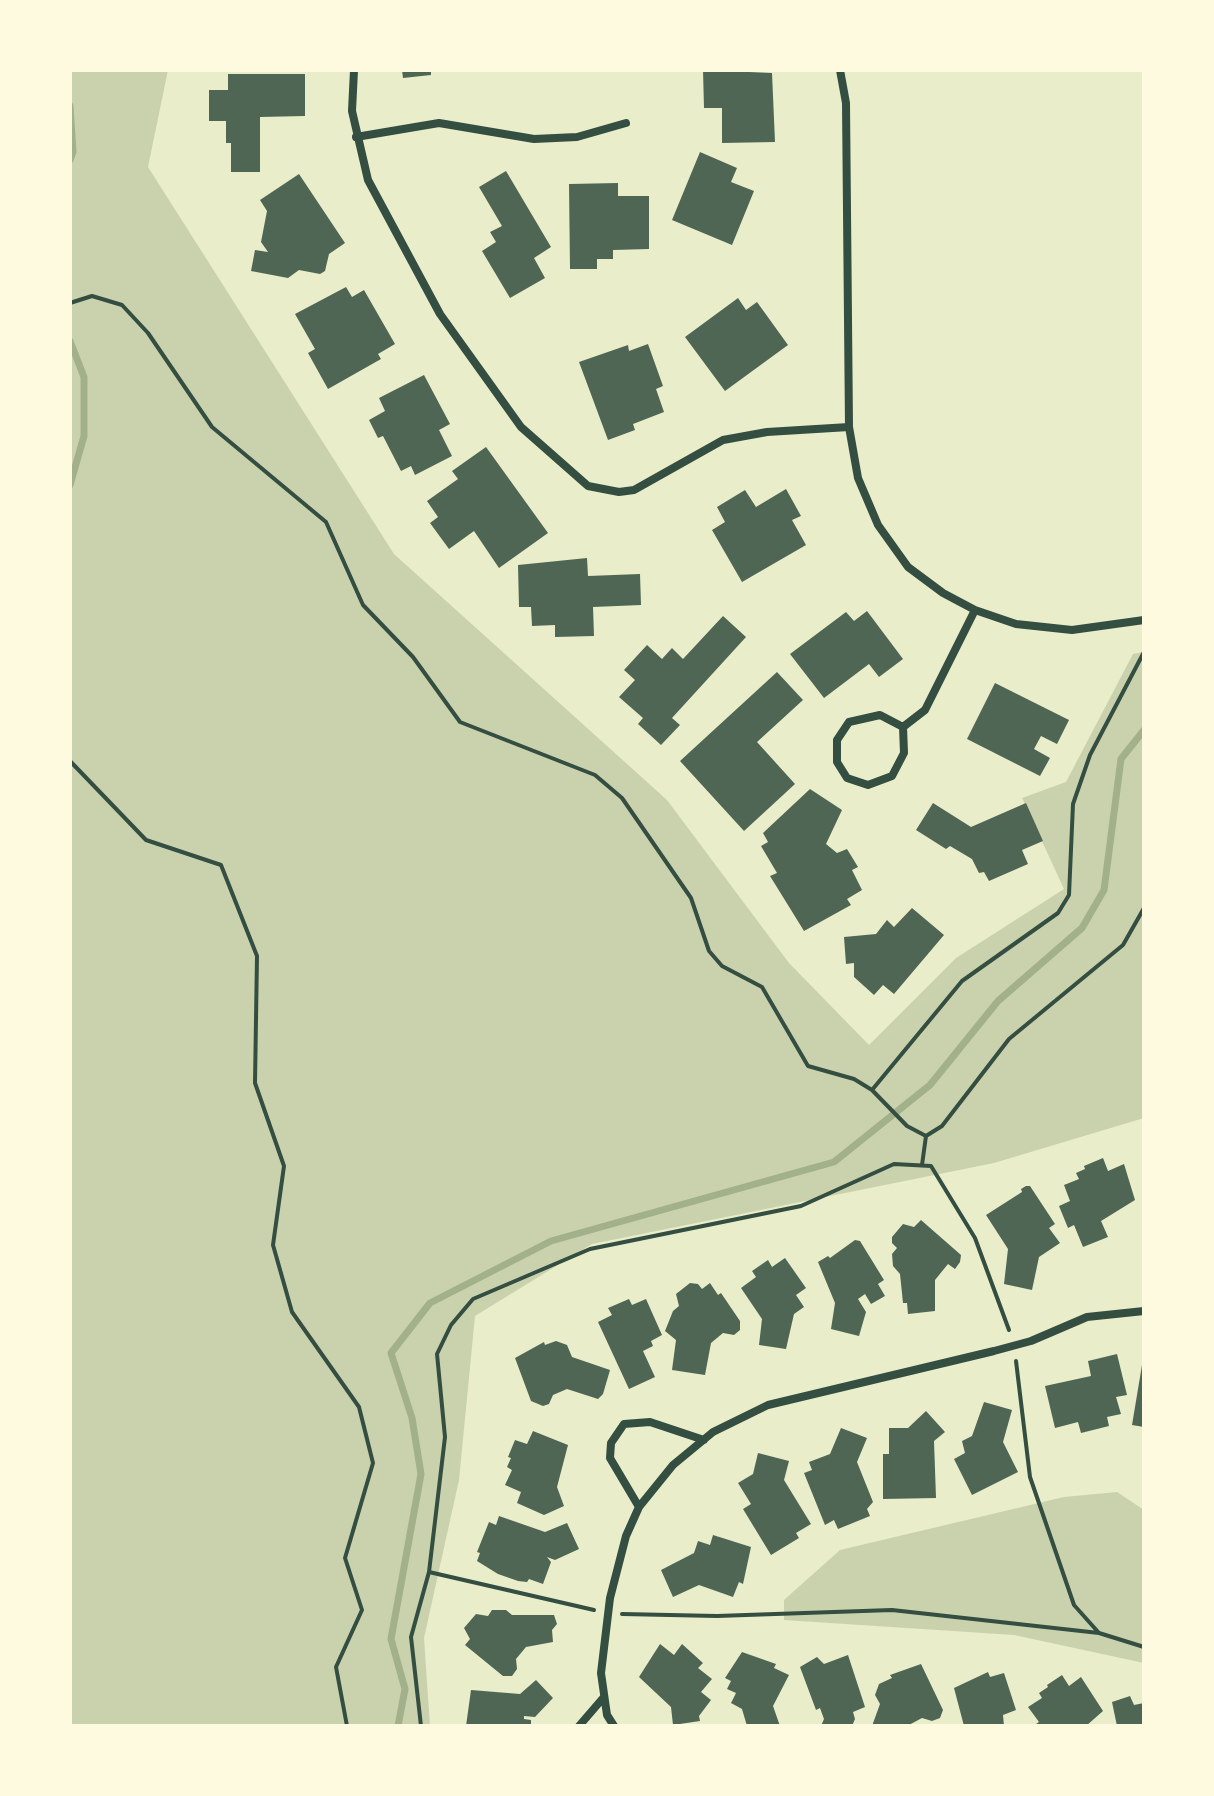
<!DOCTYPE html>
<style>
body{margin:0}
#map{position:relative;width:1214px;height:1796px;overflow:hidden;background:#e9edc9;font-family:"Titillium Web",sans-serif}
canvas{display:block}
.frame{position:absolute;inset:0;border:72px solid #fefae0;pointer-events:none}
</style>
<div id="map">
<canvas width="1214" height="1796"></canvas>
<div class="frame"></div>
</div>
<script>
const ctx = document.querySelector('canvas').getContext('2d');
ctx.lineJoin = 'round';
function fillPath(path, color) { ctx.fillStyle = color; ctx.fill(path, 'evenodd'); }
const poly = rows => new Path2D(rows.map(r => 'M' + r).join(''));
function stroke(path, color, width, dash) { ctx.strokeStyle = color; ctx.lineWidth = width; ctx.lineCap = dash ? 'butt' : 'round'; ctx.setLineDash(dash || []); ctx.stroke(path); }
fillPath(poly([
 [70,70,168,70,148,167,394,554,667,800,789,963,869,1045,956,958,1064,889,1022,798,1066,782,1133,654,1144,652,1144,1118,994,1163,592,1244,475,1316,459,1480,424,1638,430,1726,70,1726],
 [1117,1492,1144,1510,1144,1663,1014,1635,784,1620,784,1600,840,1550,1064,1497]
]), '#cad2ad');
stroke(poly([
 [70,106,73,152,70,160],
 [70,341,84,377,84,436,70,485],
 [398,1726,405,1689,391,1639,421,1474,412,1418,391,1353,430,1303,551,1241,834,1162,930,1085,998,1001,1082,928,1104,890,1121,759,1144,730]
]), '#a3b18a', 7);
fillPath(poly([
 [402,70,431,70,431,75,403,78],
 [703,70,772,73,775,142,722,143,722,108,704,108],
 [228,74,305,74,305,116,260,117,260,172,231,172,231,143,226,143,226,121,209,121,209,90,228,90],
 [700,152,737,168,731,182,754,191,732,245,672,220],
 [506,171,551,247,534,258,545,278,510,298,482,251,496,242,490,232,502,226,479,187],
 [299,174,345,243,329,254,325,271,320,274,299,270,288,278,251,271,255,250,268,252,261,242,267,211,260,200],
 [618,183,618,196,649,196,649,249,613,250,613,259,597,259,597,269,570,269,569,184],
 [346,287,352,297,364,290,395,344,378,354,381,359,328,389,308,353,315,349,295,314],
 [738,298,746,310,757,302,788,345,725,391,685,337],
 [648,344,663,386,656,389,664,412,633,424,635,430,608,440,579,362,628,345,629,351],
 [424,375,450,424,439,430,452,456,415,475,411,466,401,471,383,436,378,438,369,420,385,411,379,398],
 [486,447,548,533,499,568,474,531,449,549,430,523,438,517,427,501,458,479,452,471],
 [786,489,801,516,792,520,806,545,742,582,712,530,725,522,717,507,745,490,756,507],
 [587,558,588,576,640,574,641,605,593,607,594,636,555,637,555,625,532,626,531,607,519,607,518,565],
 [867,611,903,659,879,677,869,664,824,698,790,654,846,612,854,621],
 [723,616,746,637,672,718,680,725,661,745,638,724,643,718,619,697,635,680,624,670,647,645,662,659,672,648,683,659],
 [777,672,803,700,757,742,795,784,744,831,680,761],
 [995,683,1069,720,1057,744,1041,736,1034,749,1050,758,1040,776,967,739],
 [810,789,842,810,826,844,837,853,847,849,858,867,852,870,862,890,847,899,851,905,804,931,770,876,777,873,761,846,768,842,763,833],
 [933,803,971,827,1026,803,1043,841,1022,850,1028,864,989,881,984,872,979,873,972,859,950,846,946,849,916,830],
 [912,908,944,935,894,994,883,985,874,995,854,977,854,963,846,964,844,937,876,934,887,920,894,927],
 [1103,1158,1108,1171,1124,1164,1135,1200,1101,1221,1108,1237,1083,1247,1074,1225,1068,1228,1059,1206,1070,1201,1064,1185,1079,1179,1076,1173,1085,1169,1084,1166],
 [1026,1186,1030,1186,1055,1224,1049,1228,1060,1243,1039,1257,1032,1290,1004,1284,1008,1249,986,1215,1022,1192,1021,1189],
 [921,1220,961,1255,960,1262,955,1269,948,1264,935,1280,935,1311,908,1314,907,1303,903,1303,900,1274,893,1266,892,1254,897,1248,892,1243,892,1237,903,1224,914,1227],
 [855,1240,860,1241,884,1280,878,1284,885,1296,871,1304,865,1294,858,1299,866,1312,859,1336,831,1329,835,1303,818,1262,828,1256,830,1258],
 [785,1258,806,1288,796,1295,804,1307,794,1314,786,1349,759,1345,762,1319,741,1288,756,1277,752,1271,768,1260,772,1267],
 [690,1283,698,1284,702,1289,710,1283,718,1295,721,1293,740,1321,740,1330,734,1335,723,1333,711,1343,705,1375,672,1370,676,1340,665,1331,673,1311,679,1306,676,1294],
 [629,1299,632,1305,646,1299,662,1335,651,1341,653,1346,643,1351,655,1377,629,1389,598,1322,612,1315,608,1308],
 [556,1341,567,1345,572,1357,610,1370,603,1394,598,1399,567,1389,553,1395,549,1404,543,1406,531,1401,515,1358,544,1342,545,1345],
 [1117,1354,1127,1395,1116,1397,1121,1414,1107,1417,1109,1426,1081,1433,1078,1422,1055,1428,1045,1386,1091,1376,1088,1361],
 [1142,1365,1144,1365,1144,1427,1132,1425],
 [984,1402,1012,1410,1003,1442,1018,1472,972,1495,954,1459,965,1453,962,1441,972,1436],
 [926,1411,945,1432,934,1441,936,1498,883,1499,883,1454,889,1454,889,1428,908,1428],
 [841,1428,867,1438,857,1462,873,1502,867,1509,870,1516,838,1529,834,1520,825,1525,804,1473,812,1470,809,1462,830,1454],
 [533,1431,568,1445,557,1487,564,1506,544,1515,517,1503,521,1492,505,1485,512,1470,507,1467,511,1458,508,1457,515,1440,527,1444],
 [758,1453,789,1461,784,1480,811,1524,796,1533,799,1538,771,1555,743,1509,751,1504,738,1483,753,1474],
 [499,1516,545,1532,567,1523,579,1549,555,1560,547,1557,551,1562,543,1584,529,1579,527,1582,518,1581,498,1574,477,1561,480,1553,477,1552,489,1522,496,1525],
 [713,1535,751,1547,743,1584,739,1582,733,1597,699,1585,673,1597,661,1570,694,1553,698,1541,710,1545],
 [492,1610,506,1610,512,1615,554,1615,557,1624,552,1630,553,1642,526,1647,516,1659,517,1669,512,1676,503,1676,465,1645,470,1639,464,1628,476,1614,488,1616],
 [660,1644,674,1655,682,1644,703,1663,698,1668,712,1679,701,1692,711,1700,699,1716,700,1721,673,1725,671,1707,639,1677],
 [742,1652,776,1664,774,1668,789,1675,773,1706,780,1726,747,1726,742,1709,731,1703,736,1693,727,1689,731,1681,725,1678],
 [848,1655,865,1707,853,1712,855,1719,852,1726,821,1726,824,1719,820,1708,816,1710,800,1667,817,1657,824,1664],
 [921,1664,943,1710,940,1718,932,1721,922,1718,907,1726,872,1726,880,1704,875,1695,879,1684,892,1678,890,1675],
 [988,1672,990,1677,1004,1673,1016,1710,1003,1715,1004,1726,964,1726,954,1688],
 [1062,1675,1069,1686,1081,1677,1103,1711,1086,1726,1033,1726,1039,1722,1028,1707,1042,1698,1039,1693,1048,1687,1047,1685],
 [536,1680,553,1698,535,1717,524,1716,524,1719,531,1720,531,1726,466,1726,471,1690,520,1694],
 [1130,1696,1134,1705,1144,1703,1144,1726,1117,1726,1112,1702]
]), '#4f6655');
stroke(poly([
 [70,303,92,296,122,305,148,333,212,427,326,522,363,605,413,657,460,722,595,775,622,798,691,898,709,951,722,966,762,987,808,1066,854,1079,872,1090,907,1126,926,1136],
 [70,761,146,840,221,865,257,956,255,1083,284,1166,273,1245,292,1312,359,1407,373,1463,345,1558,362,1610,336,1667,347,1726],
 [872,1090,962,981,1058,913,1069,895,1073,804,1090,755,1144,652],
 [926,1136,942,1126,1009,1039,1123,945,1144,908],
 [922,1165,926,1136],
 [1016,1361,1030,1477,1074,1605,1099,1633],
 [429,1572,594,1610],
 [622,1614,717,1616,892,1610,1099,1633,1144,1647],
 [421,1726,411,1637,429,1572,445,1437,437,1354,451,1325,473,1299,590,1249,801,1206,894,1164,931,1166,975,1238,1009,1330]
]), '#344e41', 4);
stroke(poly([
 [354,70,352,111,368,180,440,314,521,427,588,486,619,492,634,490,723,440,767,432,849,427],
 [840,70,846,103,849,427,858,478,878,525,908,567,943,593,975,610,1016,624,1072,630,1144,620],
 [356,137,439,123,534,139,577,137,626,123],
 [903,727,904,753,892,776,868,785,847,778,837,762,837,740,849,722,880,715,903,727,925,710,975,610],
 [639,1507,610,1458,611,1443,624,1424,650,1422,704,1440],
 [579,1726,604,1697],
 [614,1726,607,1715,601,1673,610,1598,626,1536,639,1507,673,1465,713,1432,768,1405,994,1351,1031,1341,1087,1317,1144,1311]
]), '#344e41', 8);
</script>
